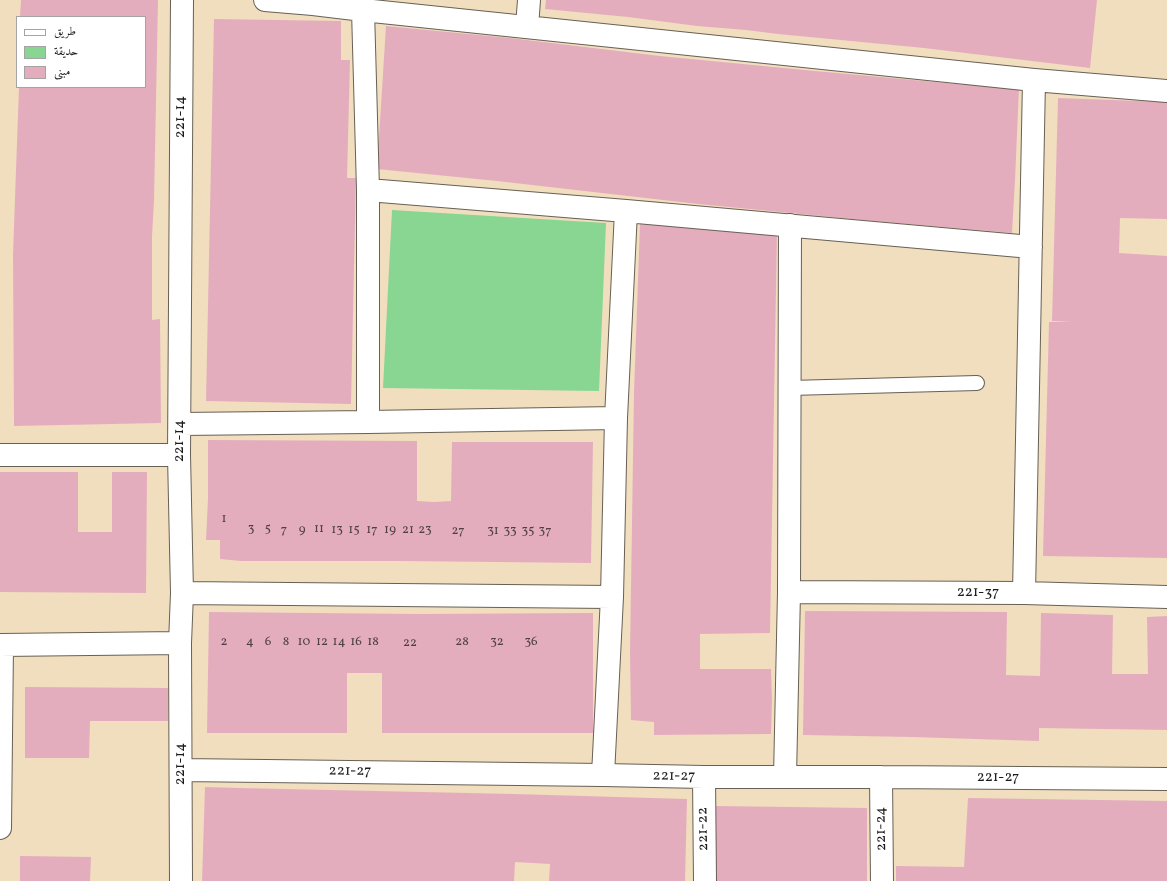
<!DOCTYPE html>
<meta charset="utf-8">
<style>
body{margin:0}
#map{position:relative;width:1167px;height:881px;overflow:hidden;background:#f1debe;font-family:Vollkorn,Amiri,serif}
canvas{display:block}
.legend{position:absolute;left:16px;top:16px;width:130px;height:72px;box-sizing:border-box;background:#fff;border:1px solid #a4a4a4;margin:0;padding:5px 7px;list-style:none;font-size:12px;color:#1c1c1c}
.legend li{display:flex;align-items:center;gap:8px;height:20px}
.legend b{width:20px;border:1px solid #a4a4a4}
</style>
<div id="map">
<canvas width="1167" height="881"></canvas>
<ul class="legend">
<li><b style="height:5px;background:#fff"></b>طريق</li>
<li><b style="height:11px;background:#89d693"></b>حديقة</li>
<li><b style="height:11px;background:#e4adbe"></b>مبنى</li>
</ul>
</div>
<script>
const ctx = document.querySelector('canvas').getContext('2d');
ctx.lineJoin = 'round';
function fillPath(path, color) { ctx.fillStyle = color; ctx.fill(path, 'evenodd'); }
const poly = rows => new Path2D(rows.map(r => 'M' + r).join(''));
function stroke(path, color, width, dash) { ctx.strokeStyle = color; ctx.lineWidth = width; ctx.lineCap = dash ? 'butt' : 'round'; ctx.setLineDash(dash || []); ctx.stroke(path); }
function drawText(font, color, halo, rows, align = 'center') {
  ctx.font = font + ' Vollkorn,serif'; ctx.lineWidth = 4; ctx.setLineDash([]); ctx.textBaseline = 'middle'; ctx.strokeStyle = halo; ctx.fillStyle = color; for (const [text, x, y, turn = 0] of rows) {
    ctx.save(); ctx.translate(x, y); ctx.rotate((+turn || 0) * Math.PI / 180); ctx.textAlign = isNaN(turn) ? turn : align; if (halo) ctx.strokeText(text, 0, 0); ctx.fillText(text, 0, 0); ctx.restore();
  }
}
fillPath(poly([
 [392,210,606,223,599,391,383,388]
]), '#89d693');
fillPath(poly([
 [21,0,158,0,154,201,152,236,152,320,160,319,161,423,14,426,13,254,19,87,145,87,145,17,20,17],
 [546,0,1097,0,1090,68,924,48,778,34,746,30,697,26,628,17,545,9],
 [214,19,341,21,341,60,350,60,347,178,356,178,351,404,206,401],
 [386,26,510,38,660,56,815,71,957,84,1019,88,1015,180,1012,233,872,221,698,204,497,181,377,169],
 [1058,98,1167,102,1167,219,1120,218,1119,253,1167,256,1167,558,1043,556,1049,322,1072,322,1052,321],
 [640,224,777,232,770,633,700,634,700,669,771,669,772,700,771,734,654,735,654,722,631,720,630,652,634,392],
 [208,440,417,441,417,501,434,502,451,501,452,442,593,442,591,563,399,561,241,561,220,559,220,540,206,540,208,499],
 [0,472,78,472,78,532,112,532,112,472,147,472,146,593,0,592],
 [805,611,1007,612,1006,675,1040,676,1041,613,1113,615,1112,674,1148,674,1147,617,1167,616,1167,730,1039,728,1039,741,912,737,803,735],
 [209,612,419,614,593,613,593,733,382,733,382,673,347,673,347,733,207,733],
 [25,687,168,688,168,721,90,721,89,758,25,758],
 [205,787,239,788,514,794,687,799,685,881,549,881,550,864,515,862,514,881,202,881],
 [968,798,1167,801,1167,881,896,881,896,866,964,867],
 [715,806,867,808,867,881,714,881],
 [20,856,91,857,90,881,20,881]
]), '#e4adbe');
const lane = poly([
 [790,388,977,383]
]);
const street = poly([
 [265,0,313,4,363,10,1034,80,1167,91],
 [363,10,368,190,368,422],
 [527,27,529,0],
 [368,190,626,211,1031,247],
 [180,424,368,422,616,418],
 [0,455,179,455],
 [789,592,1024,593,1167,597],
 [182,593,612,597],
 [1024,593,1034,80],
 [0,645,180,643],
 [181,770,603,775,704,777,881,777,1167,779],
 [603,775,612,597,616,418,626,211],
 [704,777,705,881],
 [785,777,789,592,790,225],
 [881,777,882,881],
 [0,828,2,645],
 [181,881,180,643,182,593,179,455,182,0]
]);
stroke(lane, '#676055', 16);
stroke(street, '#676055', 24);
stroke(lane, '#fff', 14);
stroke(street, '#fff', 22);
drawText('13px', '#4e4044', null, [
 ["1",224,520],
 ["3",251,530],
 ["5",268,530],
 ["11",319,530],
 ["7",284,531],
 ["9",302,531],
 ["13",337,531],
 ["15",354,531],
 ["17",372,531],
 ["19",390,531],
 ["21",408,531],
 ["23",425,531],
 ["27",458,532],
 ["31",493,532],
 ["33",510,532],
 ["35",528,532],
 ["37",545,532],
 ["2",224,643],
 ["4",250,643],
 ["6",268,643],
 ["8",286,643],
 ["10",304,643],
 ["12",322,643],
 ["14",339,643],
 ["16",356,643],
 ["18",373,643],
 ["28",462,643],
 ["32",497,643],
 ["36",531,643],
 ["22",410,644]
]);
drawText('15px', '#1c1c1c', '#fff', [
 ["221-14",181,117,-90],
 ["221-14",180,441,-90],
 ["221-37",978,593],
 ["221-14",181,764,-90],
 ["221-27",350,772,1],
 ["221-27",674,777,1],
 ["221-27",998,778],
 ["221-22",704,829,-91],
 ["221-24",882,829,-91]
]);
</script>
